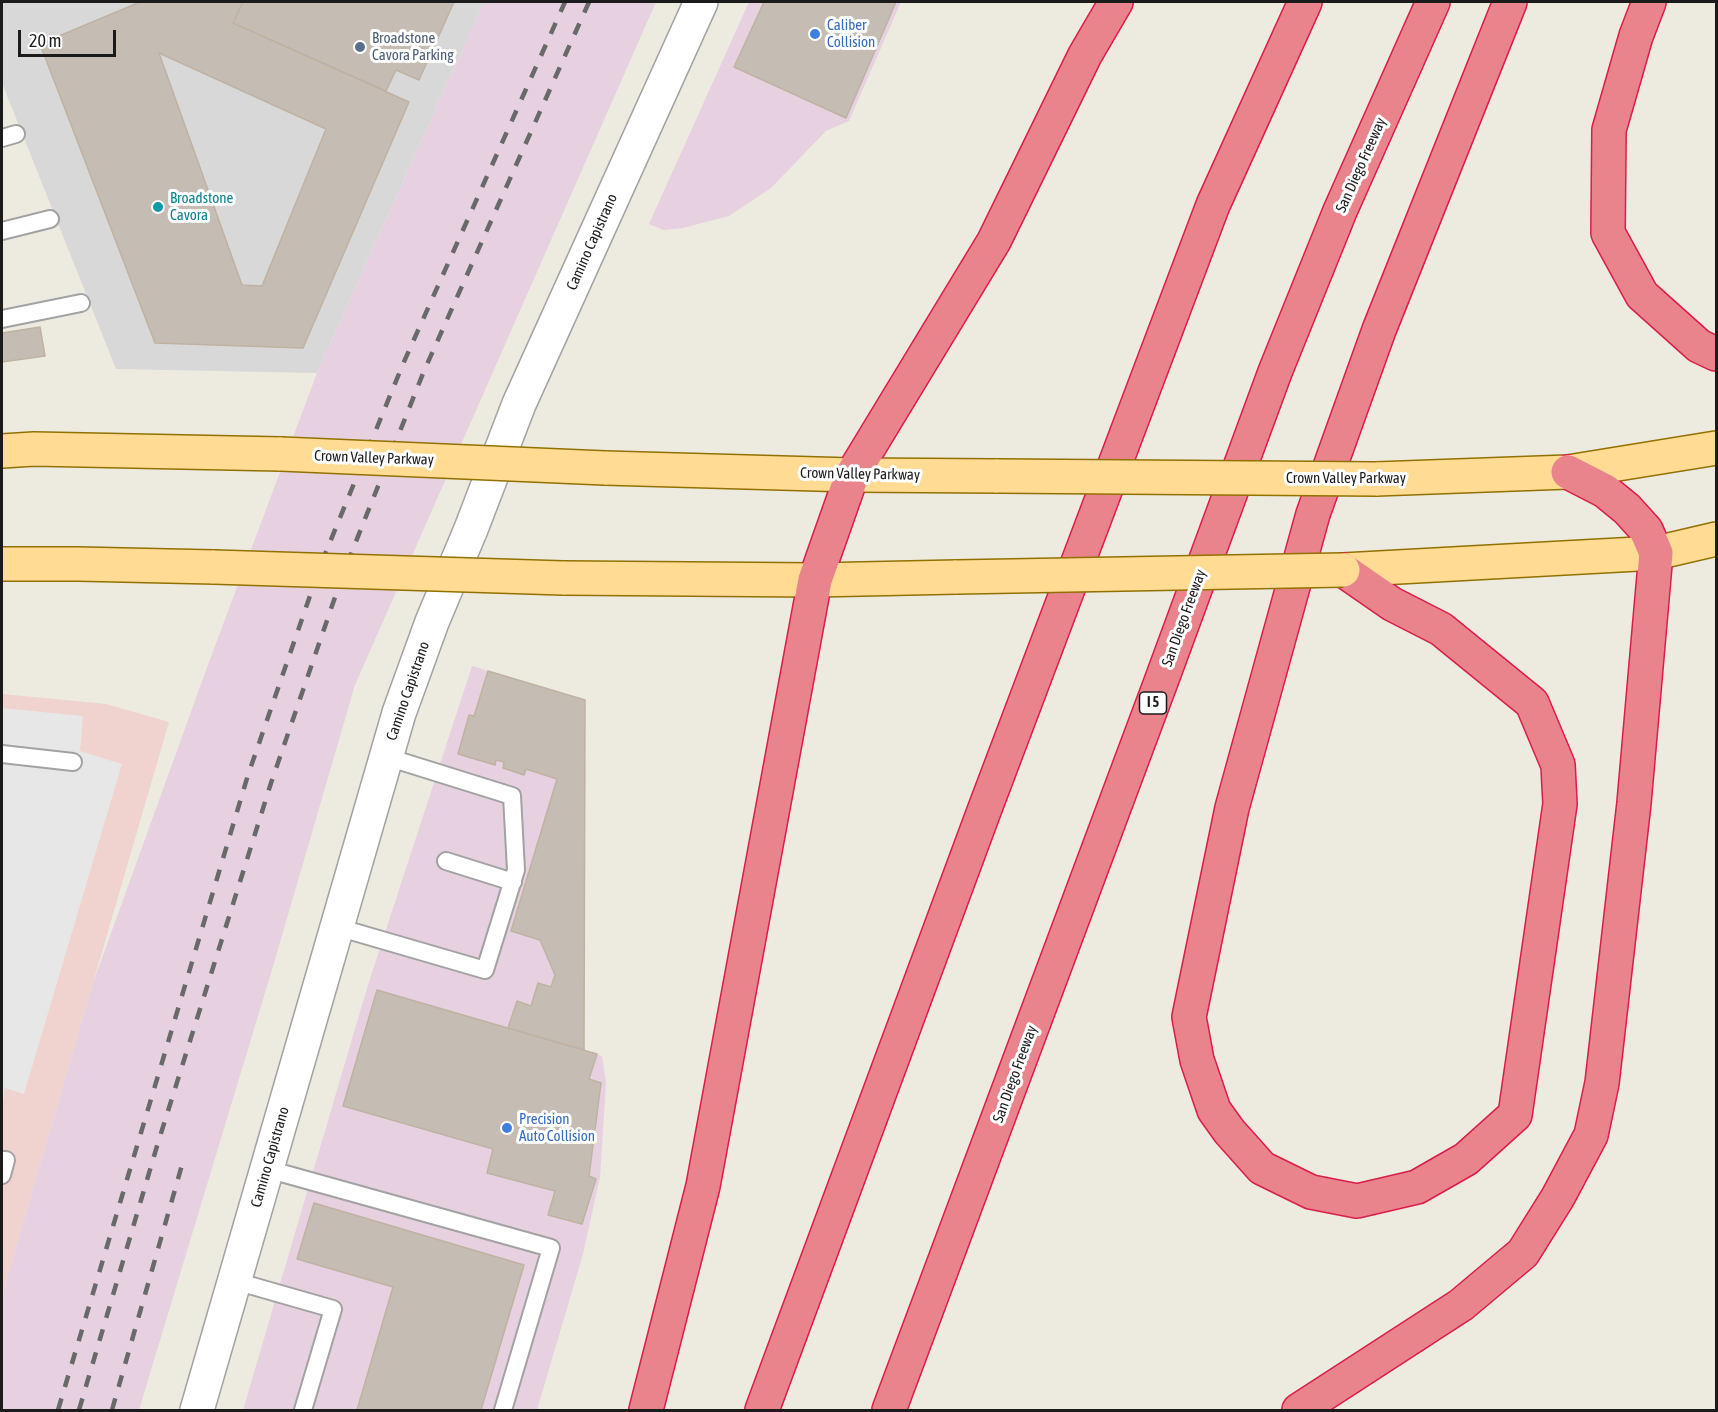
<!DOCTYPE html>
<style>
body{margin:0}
#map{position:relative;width:1718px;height:1412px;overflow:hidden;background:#edeae0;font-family:"Asap Condensed",sans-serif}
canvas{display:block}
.frame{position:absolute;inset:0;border:3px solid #1b1b1b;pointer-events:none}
.scale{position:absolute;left:18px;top:30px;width:98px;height:27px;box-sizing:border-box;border:3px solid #1b1b1b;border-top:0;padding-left:8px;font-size:18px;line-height:21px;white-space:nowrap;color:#1b1b1b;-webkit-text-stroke:4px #fff;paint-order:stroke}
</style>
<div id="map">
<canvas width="1718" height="1412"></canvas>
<div class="frame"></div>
<div class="scale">20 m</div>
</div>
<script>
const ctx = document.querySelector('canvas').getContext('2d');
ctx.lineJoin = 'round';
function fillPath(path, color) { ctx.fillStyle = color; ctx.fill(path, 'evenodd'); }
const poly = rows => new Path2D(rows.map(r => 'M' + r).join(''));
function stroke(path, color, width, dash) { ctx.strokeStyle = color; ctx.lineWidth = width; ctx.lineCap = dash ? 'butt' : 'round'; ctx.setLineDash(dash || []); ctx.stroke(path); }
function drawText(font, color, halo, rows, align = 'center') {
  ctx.font = font + ' "Asap Condensed",sans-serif'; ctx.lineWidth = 6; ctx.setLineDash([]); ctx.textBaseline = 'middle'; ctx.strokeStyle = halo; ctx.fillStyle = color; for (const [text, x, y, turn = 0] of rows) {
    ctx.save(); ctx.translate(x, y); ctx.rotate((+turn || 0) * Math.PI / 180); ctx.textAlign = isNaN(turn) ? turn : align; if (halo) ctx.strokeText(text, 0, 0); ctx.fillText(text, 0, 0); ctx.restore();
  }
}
fillPath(poly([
 [2,2,484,2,317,373,116,369,2,83]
]), '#d9d8d8');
fillPath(poly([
 [2,694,106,704,169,722,2,1295]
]), '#f0d2ce');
fillPath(poly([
 [484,2,656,2,355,685,274,963,139,1410,2,1410,2,1295,93,983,209,662,317,373],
 [749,2,901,2,849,121,826,131,771,188,729,216,683,228,663,230,649,224],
 [472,666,585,700,584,1050,602,1056,606,1082,600,1177,583,1254,537,1410,243,1410,367,988]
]), '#e7d1e1');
fillPath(poly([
 [2,708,83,716,80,751,122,764,24,1094,5,1088,2,1109]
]), '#e7e7e7');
const building = poly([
 [140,2,243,2,233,23,409,102,303,348,155,343,40,44,140,2],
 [159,53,326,129,262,286,242,285,159,53],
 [243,2,454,2,419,80,396,70,386,91,233,23,243,2],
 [764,2,896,2,846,118,734,67,764,2],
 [40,327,45,356,2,362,2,333,40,327],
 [488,671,585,700,584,1050,508,1028,517,1001,531,1006,538,983,551,987,555,975,540,940,511,931,557,779,526,769,524,775,503,768,504,762,496,760,495,765,458,754,469,715,474,716,488,671],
 [377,990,597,1054,589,1079,601,1083,589,1176,596,1179,582,1224,548,1215,555,1191,487,1173,493,1149,343,1106,377,990],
 [314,1203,524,1265,481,1410,357,1410,393,1287,297,1259,314,1203]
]);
fillPath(building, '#c5bdb3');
stroke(building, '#bfb2a2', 1.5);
const service = poly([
 [2,138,16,134],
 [2,231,50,219],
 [2,319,81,303],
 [2,754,73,762],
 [446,861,513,882],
 [337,927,485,970,516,870,512,796,387,757],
 [2,1160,6,1160,2,1175],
 [267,1169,551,1248,503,1410],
 [235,1281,333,1309,303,1410]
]);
const tertiary = poly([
 [197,1410,399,713,432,622,471,529,519,404,701,2]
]);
const primary = poly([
 [2,451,34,449,281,454],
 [605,468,852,475,998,476],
 [1376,479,1568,472,1716,448],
 [2,564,78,564,214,567],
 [1343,570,1656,553,1716,539],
 [563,578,815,580,957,577]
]);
const motorway = poly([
 [1649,2,1636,36,1609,130,1608,233,1642,295,1699,346,1716,354],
 [1343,570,1392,604,1441,629,1532,703,1558,765,1560,804,1515,1115,1466,1159,1417,1187,1357,1201,1311,1192,1262,1168,1229,1131,1214,1110,1197,1060,1189,1017,1232,808,1313,514,1379,330,1510,2],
 [646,1410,703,1186,815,580,852,475,994,241,1085,55,1116,2],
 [762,1410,984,811,1213,205,1305,2],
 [889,1410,1162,679,1275,372,1340,211,1433,2],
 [1299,1410,1461,1305,1523,1253,1558,1197,1591,1135,1602,1083,1634,803,1656,553,1646,530,1627,509,1605,491,1568,472]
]);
stroke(service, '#a2a2a2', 20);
stroke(tertiary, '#a2a2a2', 36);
stroke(primary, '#927100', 36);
stroke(motorway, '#db1d4b', 36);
stroke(service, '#fff', 16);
stroke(tertiary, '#fff', 33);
stroke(primary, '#ffdb93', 33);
stroke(motorway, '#e9838c', 33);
stroke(poly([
 [58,1410,248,775,321,564,403,364,565,2],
 [79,1410,157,1146,271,783,343,574,424,371,589,2],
 [112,1410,184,1158]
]), '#696969', 4.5, [12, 12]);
const primaryBridge = poly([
 [281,454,605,468],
 [998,476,1376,479],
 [214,567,563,578],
 [957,577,1343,570]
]);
stroke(primaryBridge, '#927100', 36, []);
stroke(primaryBridge, '#ffdb93', 33);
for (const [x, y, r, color] of [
 [815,34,6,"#3f7fe0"],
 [360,47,6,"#5c6f8a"],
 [158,207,6,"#0f9aa8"],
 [507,1128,6,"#3f7fe0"]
]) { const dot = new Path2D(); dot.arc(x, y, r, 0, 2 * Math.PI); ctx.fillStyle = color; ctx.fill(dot); stroke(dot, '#fff', 2); }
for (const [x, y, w] of [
 [1153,703,27]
]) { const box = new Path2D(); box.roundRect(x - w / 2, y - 11, w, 22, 4.5); ctx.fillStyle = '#fff'; ctx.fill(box); stroke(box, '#1b1b1b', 1.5); }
drawText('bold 14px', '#1b1b1b', null, [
 ["I 5",1153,703]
]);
drawText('15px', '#366cbe', '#fff', [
 ["Caliber",827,25],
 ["Collision",827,42],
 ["Precision",519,1119],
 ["Auto Collision",519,1136]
], 'left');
drawText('15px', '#4e5e75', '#fff', [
 ["Broadstone",372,38],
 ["Cavora Parking",372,55]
], 'left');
drawText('15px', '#1b1b1b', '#fff', [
 ["San Diego Freeway",1361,165,-66],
 ["Camino Capistrano",592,242,-66],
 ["Crown Valley Parkway",374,458,2],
 ["Crown Valley Parkway",860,474,1],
 ["Crown Valley Parkway",1346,478],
 ["San Diego Freeway",1184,618,-70],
 ["Camino Capistrano",408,691,-71],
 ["San Diego Freeway",1015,1074,-70],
 ["Camino Capistrano",270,1157,-74]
]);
drawText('15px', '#0d838f', '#fff', [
 ["Broadstone",170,198],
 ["Cavora",170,215]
], 'left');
</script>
